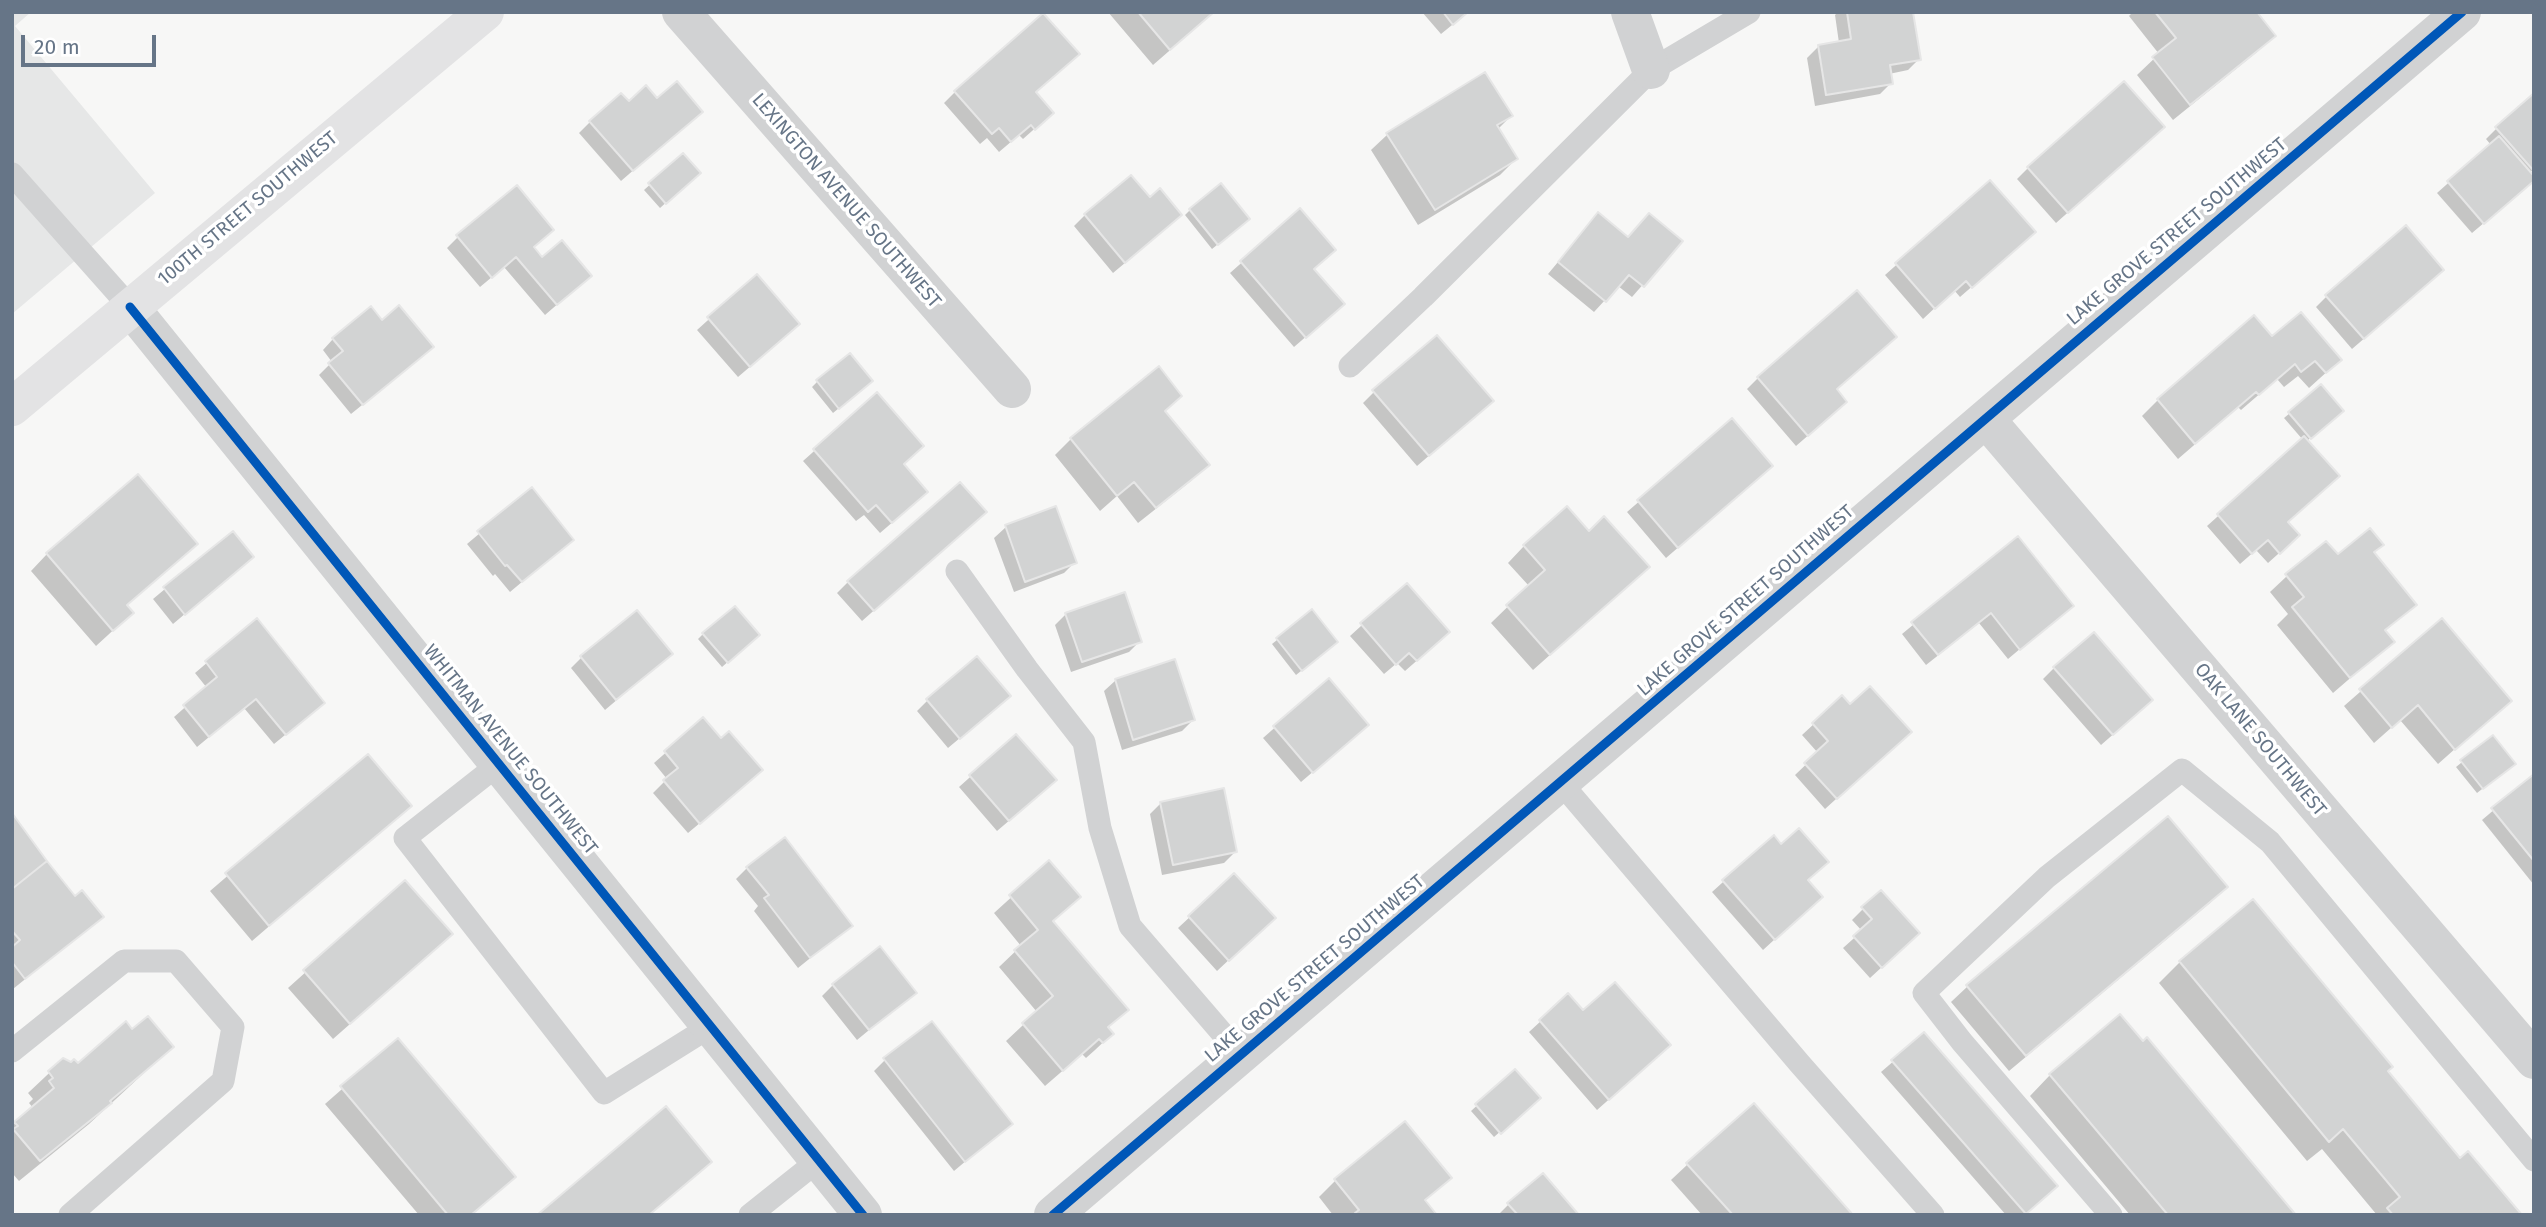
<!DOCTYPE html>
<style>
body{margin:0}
#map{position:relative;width:2546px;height:1227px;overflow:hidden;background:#f7f7f6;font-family:"Fira Sans",sans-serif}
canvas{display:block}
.frame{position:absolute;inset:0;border:14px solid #667587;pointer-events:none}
.scale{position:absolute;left:21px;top:35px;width:135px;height:32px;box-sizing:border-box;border:4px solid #667587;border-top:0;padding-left:9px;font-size:21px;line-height:24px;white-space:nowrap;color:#667587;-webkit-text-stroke:5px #fff;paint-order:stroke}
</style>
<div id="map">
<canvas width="2546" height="1227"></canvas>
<div class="frame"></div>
<div class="scale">20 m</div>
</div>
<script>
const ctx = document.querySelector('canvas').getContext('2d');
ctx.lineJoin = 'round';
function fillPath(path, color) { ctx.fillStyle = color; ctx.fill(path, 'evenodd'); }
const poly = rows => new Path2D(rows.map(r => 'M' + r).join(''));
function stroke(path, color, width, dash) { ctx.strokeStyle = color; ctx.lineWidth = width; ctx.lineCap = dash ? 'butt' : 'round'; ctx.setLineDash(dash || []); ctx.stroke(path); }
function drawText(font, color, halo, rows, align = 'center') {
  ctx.font = font + ' "Fira Sans",sans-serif'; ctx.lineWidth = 7; ctx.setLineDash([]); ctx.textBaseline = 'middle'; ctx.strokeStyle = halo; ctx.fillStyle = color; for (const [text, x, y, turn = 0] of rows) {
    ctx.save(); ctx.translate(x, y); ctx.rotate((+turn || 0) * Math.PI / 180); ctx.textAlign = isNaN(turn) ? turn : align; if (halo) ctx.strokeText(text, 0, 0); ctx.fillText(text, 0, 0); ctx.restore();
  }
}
fillPath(poly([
 [12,12,31,12,15,26,155,193,12,314]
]), '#e6e7e7');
fillPath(poly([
 [1108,12,1214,12,1153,65],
 [1422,12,1468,12,1441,34],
 [1838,12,1911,12,1919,59,1908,70,1889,74,1891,83,1880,94,1815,106,1807,58,1818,47,1839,43,1835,15],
 [2133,12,2254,12,2274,36,2257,52,2173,120,2137,75,2159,54,2129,16],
 [955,92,1041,123,1023,139,1019,135,999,152,987,138,980,144,944,103],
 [657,100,689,122,621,181,579,133,590,122,628,103],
 [1511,116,1498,129,1516,159,1500,175,1418,225,1371,150,1388,134],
 [2497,128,2534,169,2529,173,2523,190,2472,233,2437,193,2491,145,2486,139],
 [2152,138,2056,223,2017,179,2028,168],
 [683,155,699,173,660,208,644,190],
 [1990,182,2022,243,1960,297,1954,290,1923,319,1885,275],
 [1190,210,1243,224,1212,249,1185,215],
 [1300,211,1313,270,1331,315,1294,347,1230,273],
 [1598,214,1628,238,1681,241,1632,297,1618,286,1594,312,1548,274],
 [1085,215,1169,226,1113,273,1074,226],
 [458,237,532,248,542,260,590,276,545,315,504,267,480,287,447,248],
 [757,276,787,335,738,377,697,330],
 [2431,281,2352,349,2316,307,2327,296],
 [382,322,420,358,351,414,319,375,332,362,323,350,333,339],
 [1895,337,1835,390,1834,413,1796,446,1747,389,1758,378],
 [2272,338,2340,360,2309,388,2298,376,2284,387,2277,379,2241,410,2238,407,2178,459,2142,416,2158,400],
 [817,382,866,386,833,413,812,387],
 [1374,392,1480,412,1417,466,1363,403],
 [877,395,915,503,880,533,864,515,856,521,803,461],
 [1180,396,1164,412,1207,465,1191,481,1138,523,1117,496,1100,511,1055,455,1071,439],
 [2290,413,2336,416,2307,441,2287,522,2287,546,2268,563,2256,550,2240,564,2207,526,2303,440,2284,418],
 [1732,421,1760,477,1666,558,1627,512],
 [531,490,572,540,510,592,495,574,493,576,467,544],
 [973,523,862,621,837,593,848,582],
 [1006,527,1075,562,1064,573,1014,592,994,538],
 [232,533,252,557,173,624,153,599],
 [2017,539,2071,606,2008,659,1979,623,1926,665,1902,634],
 [196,544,125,606,132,613,96,646,31,571,47,554],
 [2381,545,2373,553,2415,605,2384,632,2392,642,2333,693,2277,625,2288,614,2270,592,2287,576,2337,557],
 [1524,546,1631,583,1533,670,1491,623,1529,586,1508,563],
 [1406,585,1437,643,1405,671,1397,663,1384,674,1350,636],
 [1312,612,1331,647,1296,675,1272,644],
 [1066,614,1140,641,1129,652,1071,672,1055,625],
 [256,621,312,713,274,744,244,708,197,747,174,717,207,688,195,673],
 [2441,621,2509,701,2438,764,2400,720,2374,743,2344,706],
 [703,634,753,640,722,667,698,639],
 [671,654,605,710,571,668,582,657],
 [2054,668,2140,711,2101,745,2043,679],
 [1116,680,1193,720,1182,731,1122,750,1104,691],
 [1329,680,1356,735,1301,782,1263,738],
 [1842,698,1898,743,1825,809,1795,775,1818,753,1802,735],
 [928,700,997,707,948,748,917,711],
 [703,720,721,741,750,781,688,833,653,793,667,779,654,763],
 [1016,736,1044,791,997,831,959,787],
 [2493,737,2509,768,2477,793,2456,767],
 [367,756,409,806,252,941,210,891],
 [2534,776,2534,885,2482,820],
 [1161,803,1235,852,1224,863,1162,875,1150,814],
 [12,816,74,899,102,917,13,989],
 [1773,837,1807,881,1809,908,1763,950,1712,892],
 [1049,863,1079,897,1052,922,1126,1010,1107,1029,1112,1034,1095,1050,1086,1058,1082,1054,1045,1086,1006,1041,1037,1012,999,967,1021,946,994,913],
 [747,868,850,926,798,968,754,911,758,906,736,879],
 [1234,876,1262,929,1217,971,1178,928],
 [405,883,434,950,333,1039,288,988],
 [2226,887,2210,903,2009,1071,1951,1002,1968,986],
 [2253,902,2386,1071,2460,1160,2519,1215,2377,1215,2322,1149,2307,1161,2159,983,2180,962],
 [1863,909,1907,944,1870,978,1843,948,1862,931,1852,920],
 [833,985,914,993,857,1040,822,996],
 [1568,996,1583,1013,1658,1056,1597,1110,1529,1032],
 [132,1031,172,1047,89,1124,19,1181,12,1173,12,1126,33,1108,29,1103,33,1099,28,1093,63,1060,66,1064,74,1061,77,1065],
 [1924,1035,2044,1197,2024,1215,2006,1215,1881,1072],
 [398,1040,513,1177,472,1215,419,1215,325,1104],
 [885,1060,1011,1123,954,1171,874,1071],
 [1515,1071,1533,1103,1494,1137,1471,1111],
 [2050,1075,2294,1215,2130,1215,2030,1096],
 [1405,1123,1449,1178,1424,1202,1434,1215,1333,1215,1319,1197,1335,1181],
 [1688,1164,1851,1215,1702,1215,1671,1180],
 [1509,1204,1577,1215,1498,1215]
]), '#0003');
const building = poly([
 [1138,12,1214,12,1170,50,1138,12],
 [1443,12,1468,12,1453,25,1443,12],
 [1847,12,1913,12,1921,60,1890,65,1893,84,1826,95,1818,45,1851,39,1847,12],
 [2155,12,2257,12,2276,36,2190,105,2152,57,2176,38,2155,12],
 [1043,13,1080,54,1036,92,1054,113,1035,130,1031,125,1011,142,999,128,992,134,954,91,1043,13],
 [1485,72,1513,116,1497,125,1518,159,1435,210,1386,133,1485,72],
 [677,81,703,112,633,171,589,121,621,93,629,101,646,85,657,98,677,81],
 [2124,81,2165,127,2068,213,2027,167,2124,81],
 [2534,93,2534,169,2533,170,2495,127,2534,93],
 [2499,136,2534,176,2534,181,2484,224,2447,181,2499,136],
 [683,153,701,173,666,204,648,183,683,153],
 [1131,175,1150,197,1160,188,1182,215,1125,263,1084,214,1131,175],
 [1990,180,2036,232,1972,288,1966,281,1935,309,1895,263,1990,180],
 [1221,183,1250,219,1218,245,1189,209,1221,183],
 [517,185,554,230,534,247,542,257,562,240,592,276,557,305,516,257,492,278,456,235,517,185],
 [1300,208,1336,250,1314,269,1345,304,1306,338,1240,261,1300,208],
 [1598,212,1628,237,1649,213,1683,241,1644,287,1629,275,1606,302,1558,262,1598,212],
 [2406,225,2444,270,2364,339,2325,295,2406,225],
 [757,274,800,324,750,367,707,317,757,274],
 [1857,290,1897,337,1837,389,1847,402,1808,436,1757,377,1857,290],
 [399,305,434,347,363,405,328,363,343,351,332,338,371,306,382,320,399,305],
 [2301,312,2342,360,2326,373,2315,361,2301,372,2295,364,2259,395,2256,392,2195,444,2157,399,2254,315,2272,336,2301,312],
 [1437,335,1494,401,1429,456,1372,390,1437,335],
 [850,353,873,381,839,409,816,380,850,353],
 [1159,366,1182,396,1165,411,1210,465,1156,508,1134,482,1117,496,1070,438,1159,366],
 [2321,384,2344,411,2311,439,2288,412,2321,384],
 [877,392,924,446,904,464,928,492,892,523,876,505,868,512,813,449,877,392],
 [1732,418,1773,466,1678,548,1637,500,1732,418],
 [2304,436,2340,476,2288,522,2300,535,2280,554,2268,540,2252,554,2217,514,2304,436],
 [138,474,198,544,127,605,134,613,113,631,46,553,138,474],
 [960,482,987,512,874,611,847,581,960,482],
 [532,487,574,540,522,582,507,565,505,566,477,531,532,487],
 [1056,506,1077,563,1025,582,1005,525,1056,506],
 [1567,506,1589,531,1604,516,1650,567,1550,655,1506,605,1545,570,1523,545,1567,506],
 [2370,528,2384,545,2374,552,2417,605,2385,630,2395,642,2350,678,2292,607,2304,597,2285,574,2326,541,2338,554,2370,528],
 [233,531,254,557,185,615,163,587,233,531],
 [2018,536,2074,606,2020,650,1991,613,1938,655,1911,622,2018,536],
 [1407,583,1450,632,1417,661,1409,653,1396,665,1360,623,1407,583],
 [1125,592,1142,642,1082,662,1065,613,1125,592],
 [735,606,760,635,728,663,702,633,735,606],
 [1312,609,1338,642,1302,671,1276,638,1312,609],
 [637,610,673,654,616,700,580,656,637,610],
 [257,618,325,703,286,735,256,699,209,737,183,705,217,677,205,661,257,618],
 [2442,618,2512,701,2455,750,2418,705,2392,728,2359,689,2442,618],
 [2094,632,2153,700,2113,735,2053,667,2094,632],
 [977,656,1011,696,960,739,926,699,977,656],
 [1175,659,1195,720,1133,740,1115,679,1175,659],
 [1329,678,1369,725,1313,773,1273,726,1329,678],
 [1870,686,1912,732,1837,799,1804,763,1828,741,1812,723,1842,695,1850,704,1870,686],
 [703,717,721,738,729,731,763,770,700,824,663,780,678,768,664,751,703,717],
 [1016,734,1057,780,1009,821,969,775,1016,734],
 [2493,735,2516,764,2483,789,2460,760,2493,735],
 [368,754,412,806,269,926,225,873,368,754],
 [2534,774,2534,861,2491,808,2534,774],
 [1224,788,1237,852,1173,865,1160,802,1224,788],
 [12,813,47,861,12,889,12,813],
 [2168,816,2228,887,2026,1056,1966,985,2168,816],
 [1799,828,1829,862,1808,880,1823,897,1775,940,1722,880,1774,835,1781,844,1799,828],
 [785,837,853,926,810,958,764,898,769,895,746,867,785,837],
 [1049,860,1081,897,1053,921,1129,1010,1108,1027,1114,1034,1103,1043,1099,1039,1063,1071,1022,1023,1053,996,1014,950,1038,930,1009,895,1049,860],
 [47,861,75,896,82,890,104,917,25,979,12,962,12,947,20,940,12,931,12,889,47,861],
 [1234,873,1276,918,1229,961,1188,916,1234,873],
 [405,880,453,934,350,1024,303,970,405,880],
 [1881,890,1920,933,1882,968,1853,936,1872,919,1861,907,1881,890],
 [2253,899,2393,1067,2388,1071,2460,1158,2468,1151,2522,1215,2393,1215,2387,1208,2400,1197,2343,1129,2329,1142,2179,961,2253,899],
 [880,946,917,993,869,1030,832,984,880,946],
 [1615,982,1671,1045,1609,1100,1539,1020,1568,993,1583,1010,1615,982],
 [2120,1014,2143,1041,2147,1037,2296,1215,2168,1215,2049,1074,2120,1014],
 [148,1016,174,1047,110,1101,112,1103,40,1161,13,1129,18,1126,14,1122,54,1088,49,1081,53,1078,48,1071,63,1058,71,1062,74,1059,78,1063,126,1021,132,1029,148,1016],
 [932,1021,1013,1124,965,1162,883,1058,932,1021],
 [1924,1032,2058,1186,2026,1214,1891,1060,1924,1032],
 [398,1038,516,1177,471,1215,448,1215,340,1086,398,1038],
 [1515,1069,1541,1098,1501,1134,1475,1104,1515,1069],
 [1754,1103,1853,1215,1733,1215,1686,1163,1754,1103],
 [666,1106,712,1162,649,1215,537,1215,666,1106],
 [1405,1121,1452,1178,1425,1200,1437,1215,1357,1215,1355,1213,1359,1210,1334,1179,1405,1121],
 [1543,1173,1579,1215,1518,1215,1507,1203,1543,1173]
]);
fillPath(building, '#d2d3d3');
stroke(building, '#e6e6e6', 2);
stroke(poly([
 [12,174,130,307],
 [1350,366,1423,297,1651,70,1749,12],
 [957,571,1027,669,1084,742,1100,828,1130,926,1241,1055],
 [499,764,405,838,604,1093,711,1026],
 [1561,783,1800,1064,1933,1215],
 [12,1051,124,961,176,961,233,1027,223,1081,70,1215],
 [750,1215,819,1160],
 [2111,1215,1962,1042,1924,993,2047,877,2182,770,2270,842,2534,1160]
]), '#d1d2d3', 23);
stroke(poly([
 [681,12,1012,389],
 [1630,12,1651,70],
 [130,307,863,1215],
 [1986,419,2534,1060],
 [1053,1215,2462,12]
]), '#d1d2d3', 38);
stroke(poly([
 [12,407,485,12]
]), '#e3e3e4', 38);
stroke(poly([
 [130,307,863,1215],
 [1053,1215,2462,12]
]), '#0057b8', 9);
drawText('19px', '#667587', '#fff', [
 ["LEXINGTON AVENUE SOUTHWEST",846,201,49],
 ["100TH STREET SOUTHWEST",248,209,-40],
 ["LAKE GROVE STREET SOUTHWEST",2177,232,-40],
 ["LAKE GROVE STREET SOUTHWEST",1746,601,-41],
 ["OAK LANE SOUTHWEST",2260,740,50],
 ["WHITMAN AVENUE SOUTHWEST",510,750,51],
 ["LAKE GROVE STREET SOUTHWEST",1315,969,-40]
]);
</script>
